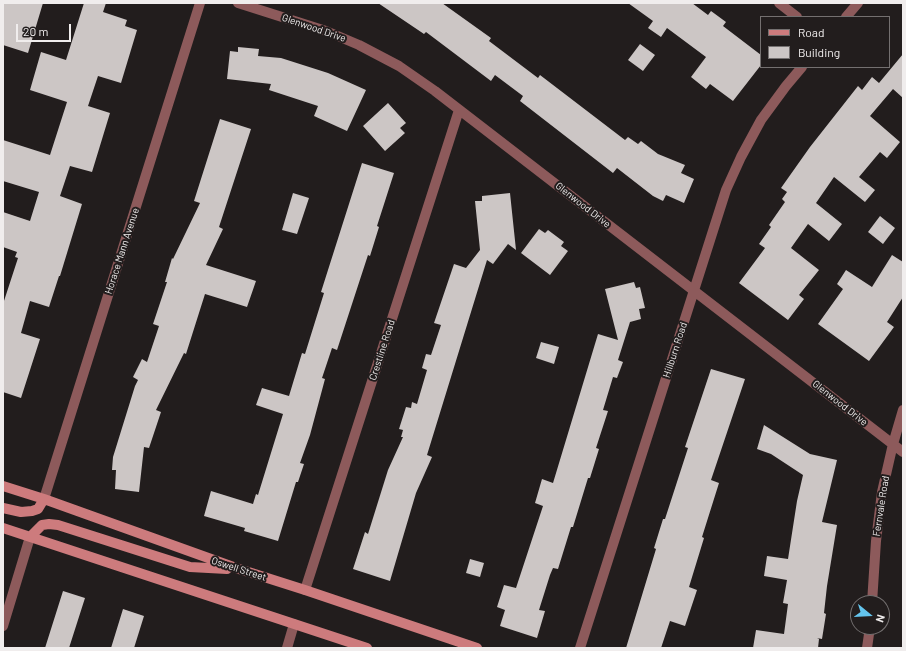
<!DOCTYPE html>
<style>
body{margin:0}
#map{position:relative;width:906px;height:651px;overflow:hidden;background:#221d1d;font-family:Barlow,sans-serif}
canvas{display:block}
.frame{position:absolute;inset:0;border:4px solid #f0eded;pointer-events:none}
.legend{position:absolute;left:760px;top:16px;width:130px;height:52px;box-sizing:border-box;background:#221d1d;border:1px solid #747070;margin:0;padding:5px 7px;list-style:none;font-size:12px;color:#f0eded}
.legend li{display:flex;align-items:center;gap:8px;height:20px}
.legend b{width:20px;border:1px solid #747070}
.north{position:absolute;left:850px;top:595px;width:40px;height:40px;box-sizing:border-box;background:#221d1d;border:1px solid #747070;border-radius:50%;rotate:108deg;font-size:11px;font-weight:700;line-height:16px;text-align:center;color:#f0eded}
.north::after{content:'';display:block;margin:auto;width:14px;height:18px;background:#64c5ee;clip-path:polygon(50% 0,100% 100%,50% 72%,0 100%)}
.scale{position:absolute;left:16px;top:24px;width:55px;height:18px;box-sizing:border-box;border:2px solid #f0eded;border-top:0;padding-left:5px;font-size:12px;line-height:14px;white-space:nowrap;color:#f0eded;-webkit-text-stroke:3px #221d1d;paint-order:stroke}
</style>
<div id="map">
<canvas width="906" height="651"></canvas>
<div class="frame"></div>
<ul class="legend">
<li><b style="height:5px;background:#cd7b7d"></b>Road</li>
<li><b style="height:11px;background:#ccc6c5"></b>Building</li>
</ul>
<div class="north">N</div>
<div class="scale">20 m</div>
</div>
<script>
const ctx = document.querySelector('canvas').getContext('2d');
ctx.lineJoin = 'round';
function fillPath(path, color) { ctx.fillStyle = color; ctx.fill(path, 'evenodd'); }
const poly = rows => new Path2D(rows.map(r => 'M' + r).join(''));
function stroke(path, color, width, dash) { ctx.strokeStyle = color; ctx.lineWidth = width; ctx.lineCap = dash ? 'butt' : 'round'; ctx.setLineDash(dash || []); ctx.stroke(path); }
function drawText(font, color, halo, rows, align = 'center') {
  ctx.font = font + ' Barlow,sans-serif'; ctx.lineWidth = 4; ctx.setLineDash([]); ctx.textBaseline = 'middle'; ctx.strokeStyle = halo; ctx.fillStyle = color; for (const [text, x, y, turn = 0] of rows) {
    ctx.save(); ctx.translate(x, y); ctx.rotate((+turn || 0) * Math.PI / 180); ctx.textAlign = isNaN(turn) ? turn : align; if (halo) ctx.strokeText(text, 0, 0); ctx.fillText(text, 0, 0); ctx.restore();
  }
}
fillPath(poly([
 [3,3,43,3,28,53,3,45],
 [84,3,106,3,103,12,127,20,125,26,137,30,121,83,98,76,88,106,110,113,92,172,70,166,60,196,82,204,60,276,59,276,49,307,30,301,21,333,40,339,21,398,3,392,3,304,18,258,15,257,17,252,3,247,3,212,30,221,39,192,3,181,3,140,50,155,67,102,30,90,41,52,66,60],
 [378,3,442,3,491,38,489,41,538,78,540,75,625,140,628,137,638,144,641,141,658,154,685,165,681,173,694,179,684,203,666,195,663,201,653,196,617,168,613,173,520,101,523,96,495,75,491,81,426,32,424,34],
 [628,3,692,3,708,15,711,11,726,22,723,26,761,55,761,65,733,101,710,84,706,89,691,77,706,57,667,28,661,37,648,28,653,21],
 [640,44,655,55,643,71,628,60],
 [238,47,259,49,258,56,281,58,328,73,366,90,347,131,314,116,318,106,269,90,271,84,227,79,230,51,238,52],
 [903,54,903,98,893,89,870,116,900,142,887,158,880,152,859,177,875,190,865,202,834,177,816,203,842,224,829,241,808,224,791,248,819,270,799,295,804,299,788,320,739,283,765,248,759,244,771,227,769,225,785,202,782,199,787,192,781,188,810,147,858,86,862,90,872,77,879,83],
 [388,103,406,123,400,128,405,133,385,151,363,126],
 [220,119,251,129,219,227,223,229,206,265,256,281,247,307,205,294,186,354,184,353,156,410,161,412,149,448,144,447,139,492,115,489,116,470,112,470,113,457,135,386,138,380,133,377,142,359,147,362,159,326,153,324,167,282,165,282,172,258,173,259,200,203,194,201],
 [362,163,394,173,377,226,379,227,370,256,368,255,337,350,332,348,322,378,325,379,310,435,300,463,304,464,298,482,296,482,278,541,244,531,245,528,204,516,211,491,253,504,256,494,258,495,283,414,256,405,262,388,289,396,302,353,305,354,324,293,321,292],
 [293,193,309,198,297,234,282,230],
 [510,193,516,250,508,244,493,264,487,260,427,455,432,457,416,493,390,581,353,569,365,532,368,534,388,470,403,437,401,437,403,430,399,429,406,407,411,408,412,402,417,404,427,370,422,368,426,354,431,355,441,325,434,323,454,264,466,268,480,250,475,201,482,201,482,196],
 [880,216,895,228,883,244,868,232],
 [539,229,545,233,548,230,564,242,561,246,568,251,550,275,521,253],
 [892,255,903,262,903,297,887,322,894,327,869,361,818,324,843,289,837,284,846,270,872,287],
 [634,282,636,288,640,287,645,308,639,309,641,319,630,322,618,360,623,362,617,378,613,377,603,410,608,411,596,448,599,449,590,478,588,478,573,527,571,527,558,569,553,568,550,575,539,610,545,611,537,638,500,626,505,610,497,607,504,585,516,588,543,506,535,503,542,479,553,483,598,334,618,340,605,289],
 [541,342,559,347,554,364,536,358],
 [711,369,745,379,711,480,719,483,702,537,704,538,689,587,697,590,685,626,670,621,661,648,626,648,656,549,654,548,663,519,665,519,688,448,685,447],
 [764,425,810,454,837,460,822,522,837,525,827,586,824,613,826,614,822,639,817,638,819,639,818,648,753,648,756,630,784,634,788,604,783,603,787,580,764,576,767,556,788,559,797,501,803,475,771,454,757,449],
 [470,559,484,563,480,577,466,573],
 [63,591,85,598,69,648,45,648],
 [123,609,144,616,134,648,111,648]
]), '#ccc6c5');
stroke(poly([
 [238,3,326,31,359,45,399,66,435,91,903,452],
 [779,3,797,17],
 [846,17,858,3],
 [44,499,200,3],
 [305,590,459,110],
 [872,603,876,541,882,492,893,444,903,410],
 [3,626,30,537],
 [287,648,294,624],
 [580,648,726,190,741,157,761,120,786,86,802,67],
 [867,648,870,627]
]), '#8d5a5b', 10);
stroke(poly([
 [3,486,44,499,239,569,305,590,477,648],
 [3,508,21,512,32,511,38,509,44,499],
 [3,528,367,648],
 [30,537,42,525,49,524,58,525,190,567,227,569]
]), '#cd7b7d', 10);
drawText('10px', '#f0eded', '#221d1d', [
 ["Glenwood Drive",314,28,19],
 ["Glenwood Drive",583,205,38],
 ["Horace Mann Avenue",122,251,-72],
 ["Crestline Road",382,350,-72],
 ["Hillburn Road",675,350,-72],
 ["Glenwood Drive",840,403,38],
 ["Fernvale Road",881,506,-81],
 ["Oswell Street",239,569,18]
]);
</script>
